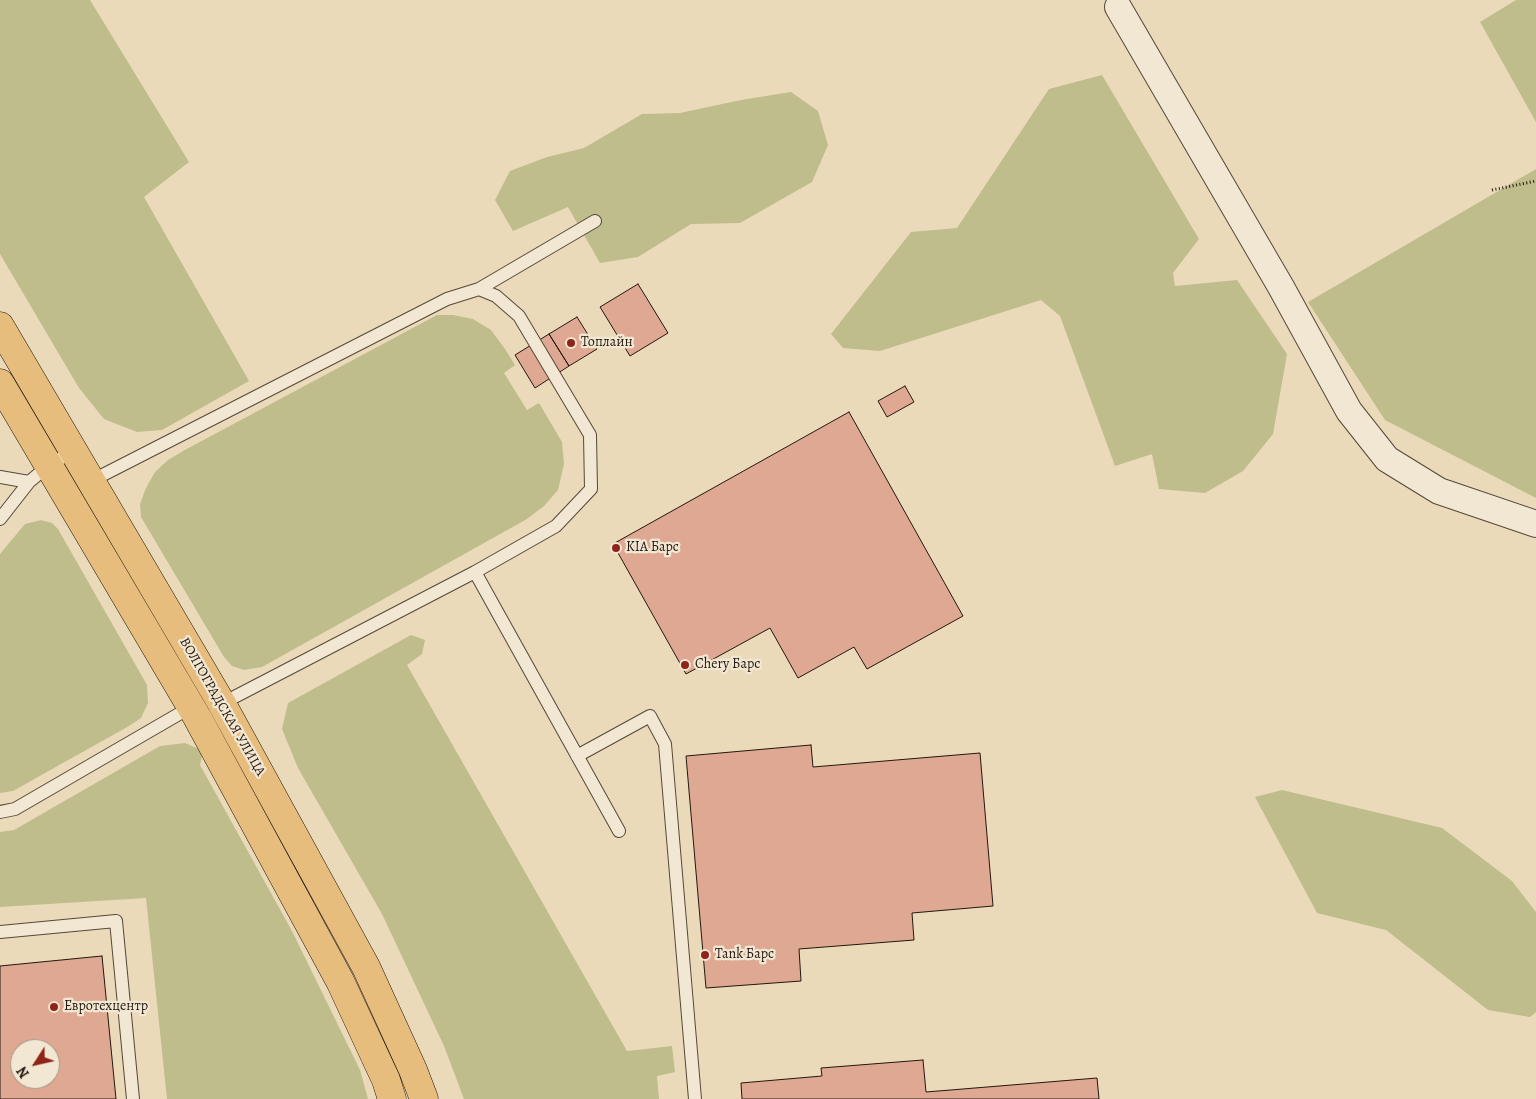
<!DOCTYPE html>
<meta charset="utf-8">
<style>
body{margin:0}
#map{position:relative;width:1536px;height:1099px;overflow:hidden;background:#ebdaba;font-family:Alegreya,serif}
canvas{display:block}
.north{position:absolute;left:10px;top:1039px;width:50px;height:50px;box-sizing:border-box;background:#f2e7d2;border:1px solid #9f9484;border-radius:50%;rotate:235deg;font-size:14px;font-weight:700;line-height:20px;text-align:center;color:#22170e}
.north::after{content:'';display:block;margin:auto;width:18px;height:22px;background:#8f2418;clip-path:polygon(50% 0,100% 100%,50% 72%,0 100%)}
</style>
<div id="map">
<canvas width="1536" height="1099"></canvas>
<div class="north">N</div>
</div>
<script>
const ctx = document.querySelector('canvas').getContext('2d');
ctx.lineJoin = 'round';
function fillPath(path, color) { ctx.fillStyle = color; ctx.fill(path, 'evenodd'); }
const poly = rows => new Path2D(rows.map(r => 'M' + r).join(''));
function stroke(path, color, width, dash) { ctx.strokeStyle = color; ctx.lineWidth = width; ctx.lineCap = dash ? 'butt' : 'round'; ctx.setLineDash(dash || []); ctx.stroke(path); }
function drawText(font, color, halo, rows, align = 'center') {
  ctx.font = font + ' Alegreya,serif'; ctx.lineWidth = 4.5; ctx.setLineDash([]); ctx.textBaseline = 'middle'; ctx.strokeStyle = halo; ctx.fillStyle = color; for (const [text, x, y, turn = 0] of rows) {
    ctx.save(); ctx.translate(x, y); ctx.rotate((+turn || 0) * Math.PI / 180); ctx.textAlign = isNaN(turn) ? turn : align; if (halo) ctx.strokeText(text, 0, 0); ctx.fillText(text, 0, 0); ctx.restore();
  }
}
fillPath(poly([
 [0,0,90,0,189,162,144,197,249,381,162,430,137,432,104,419,79,388,0,254],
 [1516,0,1536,0,1536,122,1480,22],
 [1102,75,1199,239,1173,273,1175,286,1237,280,1287,354,1273,434,1243,471,1205,493,1159,489,1152,454,1115,466,1060,316,1041,300,880,351,843,348,831,334,911,232,957,228,1049,89],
 [791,92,818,111,828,145,812,182,740,223,691,224,638,257,600,263,568,207,513,231,495,200,510,171,547,157,584,148,642,114,680,113,741,100],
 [1536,169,1536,498,1385,420,1308,302],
 [437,315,453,315,473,319,491,330,505,349,515,365,504,373,527,410,539,403,562,442,564,464,558,490,544,506,527,519,262,667,244,670,232,666,224,657,141,517,140,504,146,488,155,472,168,460,183,451],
 [41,520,52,523,58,529,147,685,148,703,141,718,129,726,13,791,0,793,0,554,25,524],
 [411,635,425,640,422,654,407,665,627,1051,672,1046,675,1072,657,1076,659,1099,464,1099,444,1046,382,914,298,768,282,729,288,703],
 [185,743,203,751,200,765,292,931,360,1070,368,1099,167,1099,146,898,0,907,0,832,14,830,160,746],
 [1282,790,1442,828,1512,881,1536,912,1536,1012,1530,1017,1488,1010,1386,930,1317,913,1255,797]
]), '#bebd8b');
const building = poly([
 [638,284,668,333,630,356,600,307,638,284],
 [577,317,597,349,569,366,549,334,577,317],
 [549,334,569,366,535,388,515,355,549,334],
 [905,386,914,402,887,417,878,401,905,386],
 [849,412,963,616,867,669,854,647,798,678,770,628,686,674,613,544,849,412],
 [811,745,813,767,980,753,993,906,912,913,914,940,799,949,801,981,706,988,686,756,811,745],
 [102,956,116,1099,0,1099,0,966,102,956],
 [20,1049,50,1049,50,1079,20,1079,20,1049],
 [923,1060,926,1092,1097,1078,1099,1099,742,1099,741,1083,822,1076,821,1068,923,1060]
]);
fillPath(building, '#dfa892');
stroke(building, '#22170e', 1);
const lane = poly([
 [479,289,595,221],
 [0,477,29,482],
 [91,481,447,299,479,289,496,296,519,316,590,435,591,489,556,526,475,572,219,705],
 [0,519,29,482,48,466,73,451],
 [475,572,619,831],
 [577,756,650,716,665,744,695,1099],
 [0,812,15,809,191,707],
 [0,932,116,921,133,1099]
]);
const street = poly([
 [1118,7,1281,287,1349,411,1387,459,1439,491,1536,524]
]);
const primary = poly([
 [0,326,222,704,366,967,413,1070,424,1099],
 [0,383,197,717,340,981,386,1080,392,1099]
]);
stroke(lane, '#544839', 14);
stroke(street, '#544839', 28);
stroke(primary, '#22170e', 29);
stroke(poly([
 [1492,190,1536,181]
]), '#22170e', 3, [1, 2.5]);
stroke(lane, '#f2e7d2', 12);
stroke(street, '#f2e7d2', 26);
stroke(primary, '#e6bd7d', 28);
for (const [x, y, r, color] of [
 [571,343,5,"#8f2418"],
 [616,548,5,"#8f2418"],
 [685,665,5,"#8f2418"],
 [705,955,5,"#8f2418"],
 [54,1007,5,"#8f2418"]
]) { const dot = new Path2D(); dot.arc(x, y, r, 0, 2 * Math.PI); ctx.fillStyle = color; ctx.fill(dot); stroke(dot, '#f2e7d2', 2); }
drawText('14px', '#22170e', '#f2e7d2', [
 ["Топлайн",581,343],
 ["KIA Барс",626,548],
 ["Chery Барс",695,665],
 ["Tank Барс",715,955],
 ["Евротехцентр",64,1007]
], 'left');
drawText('14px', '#22170e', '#f2e7d2', [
 ["ВОЛГОГРАДСКАЯ УЛИЦА",222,707,60]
]);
</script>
